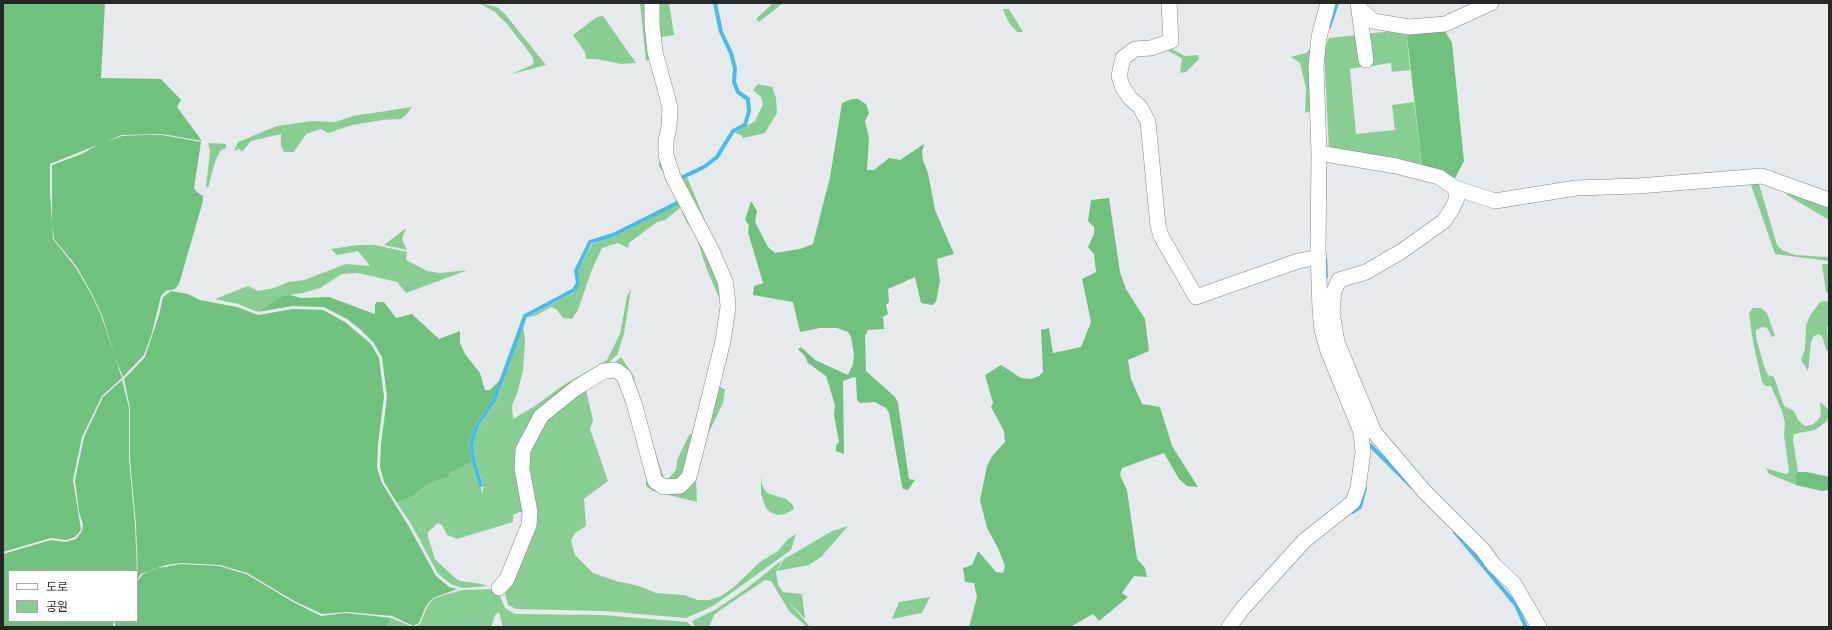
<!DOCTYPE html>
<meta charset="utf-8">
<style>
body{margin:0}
#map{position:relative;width:1832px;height:630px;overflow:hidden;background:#e7eaed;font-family:"Archivo Narrow","Noto Sans KR",sans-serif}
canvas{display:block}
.frame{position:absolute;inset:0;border:4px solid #262728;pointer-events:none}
.legend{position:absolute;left:8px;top:570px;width:130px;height:52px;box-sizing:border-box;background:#fff;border:1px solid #a8a9a9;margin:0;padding:5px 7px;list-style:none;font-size:12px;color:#262728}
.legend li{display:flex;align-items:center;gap:8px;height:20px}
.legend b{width:20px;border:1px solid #a8a9a9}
</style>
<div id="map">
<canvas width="1832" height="630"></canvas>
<div class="frame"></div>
<ul class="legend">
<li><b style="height:5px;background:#fff"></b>도로</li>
<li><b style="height:11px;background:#88ce93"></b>공원</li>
</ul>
</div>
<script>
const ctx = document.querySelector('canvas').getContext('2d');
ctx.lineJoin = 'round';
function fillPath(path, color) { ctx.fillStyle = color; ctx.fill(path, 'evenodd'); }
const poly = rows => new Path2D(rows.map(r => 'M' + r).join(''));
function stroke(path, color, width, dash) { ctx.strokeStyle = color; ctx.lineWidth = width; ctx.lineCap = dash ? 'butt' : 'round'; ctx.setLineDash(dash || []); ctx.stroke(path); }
fillPath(poly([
 [479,3,497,7,505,14,546,65,512,74,532,65,534,62,532,56,507,24,495,12],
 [640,3,649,3,654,58,646,61],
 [654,3,669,3,674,35,655,38],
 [773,3,783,3,759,22,756,19],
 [1005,9,1009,9,1023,32,1017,32,1009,23,1003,10],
 [603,16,636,63,621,64,597,59,586,59,585,52,573,35,597,17],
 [1406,29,1410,70,1392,72,1391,63,1371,66,1367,34],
 [1358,35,1361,67,1350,69,1356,134,1395,130,1392,105,1414,102,1422,165,1329,150,1324,50,1329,38],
 [1312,47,1313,188,1310,111,1305,113,1306,88,1300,63,1291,57,1306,53],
 [1172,49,1185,56,1198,55,1199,59,1186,72,1180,73,1182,58,1168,51],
 [758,84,772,87,776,98,777,113,765,133,743,138,741,135,735,133,755,121,763,104,761,97,753,90],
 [412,107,406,115,401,119,382,120,352,125,328,133,321,129,306,134,294,152,284,152,281,146,281,134,251,141,242,152,239,149,234,151,238,142,277,126,312,121,335,122,353,116],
 [208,143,226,144,226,148,220,151,215,162,208,188,206,186,210,152],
 [665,158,685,204,665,220,657,222,629,243,628,248,618,243,602,248,591,272,578,310,572,319,563,318,556,309,551,307,537,315,526,318,575,292,580,283,578,271,592,244,614,237,681,202,658,164],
 [687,177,735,293,735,310,730,307,682,180],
 [1749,179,1762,179,1759,184,1777,245,1782,250,1795,255,1826,257,1829,258,1829,261,1775,254],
 [1784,187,1829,203,1829,220,1787,195],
 [687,208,710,252,725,307,703,413,679,484,658,479,637,402,609,368,621,357,633,375,658,460,664,478,668,479,676,470,677,460,689,435,694,433,718,336,720,308,720,300,707,270,695,233,687,223,682,212],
 [406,228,402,239,407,250,384,245],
 [358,245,375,245,407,252,406,260,427,271,440,273,468,270,406,293,397,282,358,273,342,274,320,288,303,293,282,296,258,312,238,304,215,299,248,286,258,291,274,288,288,282,304,280,346,264,370,266,358,251,337,255,331,249],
 [1822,264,1829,264,1829,294,1826,292],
 [631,289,624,334,617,355,527,433,528,512,520,537,524,513,519,512,513,515,513,522,457,539,447,535,442,525,438,523,428,532,428,537,435,559,455,578,460,581,482,584,488,586,462,588,451,584,438,574,411,524,397,503,413,496,429,483,446,477,450,473,472,462,483,494,483,484,476,461,473,444,479,427,496,402,523,325,525,341,523,371,517,394,512,405,513,419,535,406,565,384,607,360,620,334,627,296],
 [1827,301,1829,303,1829,324,1827,327,1829,351,1826,350,1823,338,1819,334,1814,336,1811,342,1808,371,1801,360,1805,349,1806,325,1811,314,1820,302],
 [1753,308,1761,308,1767,313,1775,336,1772,337,1767,328,1762,327,1756,330,1756,337,1763,363,1768,375,1774,377,1784,406,1794,411,1798,420,1805,426,1812,425,1817,421,1821,415,1820,402,1827,408,1829,413,1827,421,1815,430,1794,434,1793,440,1798,472,1795,476,1796,485,1769,474,1766,468,1782,473,1787,474,1789,471,1784,435,1785,423,1782,411,1771,386,1766,386,1762,382,1753,342,1749,313],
 [715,383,725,390,723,403,708,434,696,478,697,502,653,491,646,486,646,469,681,488],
 [585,385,593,421,590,429,608,481,584,499,586,526,575,533,571,540,575,555,593,573,616,581,639,586,656,593,684,595,698,600,709,600,721,596,734,587,760,562,778,551,788,539,796,534,791,550,713,606,686,618,604,611,516,609,508,605,504,590,526,541,524,468,531,435],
 [761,475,762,485,767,493,786,499,793,505,794,509,785,514,777,515,770,512,766,508,761,494],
 [848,526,821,557,809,565,777,571,784,559,793,554,832,531],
 [782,560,776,572,778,585,783,592,802,594,805,619,787,600,810,627,807,627,789,611,771,581,765,580,722,609,714,615,709,627,696,627,694,625,692,621,715,610,746,589],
 [497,589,505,608,515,614,603,615,687,622,693,627,503,627,499,612,495,615,491,627,413,627,420,624,427,607,433,599,444,595,463,590],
 [930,597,922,613,892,619,899,602],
 [392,618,413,627,386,627]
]), '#88ce93');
fillPath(poly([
 [3,3,105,3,101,78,161,79,181,100,177,107,202,141,162,134,122,135,50,164,50,192,53,239,76,268,90,292,101,315,122,378,102,396,82,437,73,480,81,530,75,537,66,540,51,538,3,552],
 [1443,27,1452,43,1464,161,1455,178,1422,165,1406,29],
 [852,99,858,99,866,104,869,113,865,121,869,138,867,170,874,170,889,158,900,160,924,144,922,152,923,160,928,173,935,210,954,254,937,259,940,281,936,302,932,305,921,303,915,277,888,289,889,302,886,305,888,314,883,317,884,329,868,330,865,336,866,371,895,397,898,403,909,479,915,480,908,490,903,489,902,486,889,413,886,408,875,402,860,403,857,400,856,378,854,377,843,381,844,454,836,451,836,445,839,442,834,415,835,405,826,376,808,363,805,356,798,349,801,347,815,360,848,375,853,364,854,354,851,337,848,332,837,328,820,328,800,332,793,302,753,295,754,286,763,283,748,232,749,225,745,220,751,201,757,211,755,222,768,247,775,253,800,249,813,244,830,177,842,103],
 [143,135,162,135,201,142,194,188,197,192,203,196,203,201,179,284,175,289,166,291,161,296,152,333,144,355,123,377,115,357,102,315,91,292,77,267,54,239,52,225,52,165,82,154,99,144,122,136],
 [1109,198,1120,272,1126,289,1145,319,1149,351,1128,360,1131,379,1142,404,1160,407,1172,446,1198,487,1187,486,1179,479,1164,453,1122,468,1120,475,1127,490,1137,559,1145,568,1147,577,1134,576,1122,593,1128,597,1099,621,1093,614,1070,627,969,627,977,597,974,583,965,582,963,568,972,565,978,551,996,572,1003,573,1005,566,998,548,987,528,980,500,987,466,992,456,1005,442,1004,431,991,407,993,403,985,375,1001,365,1021,378,1031,379,1039,376,1043,372,1041,330,1049,328,1053,353,1081,347,1091,322,1082,279,1096,272,1094,254,1088,247,1094,234,1094,227,1088,221,1091,200],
 [171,291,188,294,200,300,237,307,258,315,293,309,323,310,345,322,371,344,379,358,384,397,378,444,377,468,382,483,408,525,436,576,449,587,457,589,433,598,426,606,419,623,413,626,392,616,347,612,322,614,296,602,247,573,220,565,181,563,166,565,141,574,138,578,136,525,130,459,130,408,124,379,145,357,159,315,163,297],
 [290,295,301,298,329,297,375,314,375,304,377,302,384,302,396,318,412,314,439,339,460,331,460,343,465,354,480,373,485,390,490,390,502,378,493,400,475,425,469,444,472,462,450,473,447,477,429,483,413,496,397,503,384,482,380,467,381,445,387,397,382,357,373,342,361,330,347,319,324,307,292,306,258,312,282,296],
 [122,380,129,408,129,459,135,525,137,571,9,571,9,621,114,621,113,627,3,627,3,554,51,540,66,542,76,539,82,531,83,524,79,512,75,480,84,437,103,397],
 [1798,472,1807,472,1829,477,1829,490,1822,491,1796,485,1795,476],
 [181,564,219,566,246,574,295,603,321,616,346,613,392,618,386,627,115,627,115,621,137,621,137,582,142,575,153,569]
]), '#71c17e');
stroke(poly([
 [1329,27,1337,3],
 [681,178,704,167,717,157,733,131,745,125,749,111,748,99,738,92,734,82,735,68,731,53,721,32,715,3],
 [1325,256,1326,277],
 [1370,445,1412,487],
 [481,485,474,462,471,444,477,426,494,401,525,316,574,290,578,283,576,271,590,242,613,235,679,202,678,198],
 [1352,512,1360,507,1365,488],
 [1455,532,1516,605,1526,627]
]), '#49baec', 4);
const minor = poly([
 [1169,3,1171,41,1151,48,1135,49,1123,58,1119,76,1123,88,1130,98,1140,107,1148,122,1158,226,1161,236,1196,297,1298,261,1319,257],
 [1358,4,1366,60],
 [1359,8,1373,21,1409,27,1445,24,1491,3],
 [1319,153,1396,166,1439,177,1455,188,1457,198,1452,209,1444,221,1402,251,1366,272,1339,280,1334,291,1332,313,1337,342,1374,432,1424,491,1483,550,1493,564,1514,584,1539,627],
 [1455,188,1495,201,1576,188,1638,186,1762,176,1829,200],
 [499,588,507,579,529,525,530,512,522,469,523,450,541,416,576,388,604,371,616,370,624,376,634,403,655,481,664,487,680,486,689,477,698,442,723,341,728,307,727,294,725,281,712,251,673,177,666,155,666,141,669,127,670,107,655,52,652,25,652,3],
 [1229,627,1243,608,1304,541,1353,502,1358,488,1363,452,1361,432,1328,351,1322,330,1320,310,1318,250,1319,153,1316,66,1319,37,1328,3]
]);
stroke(minor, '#848689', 16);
stroke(minor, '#fff', 15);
</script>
